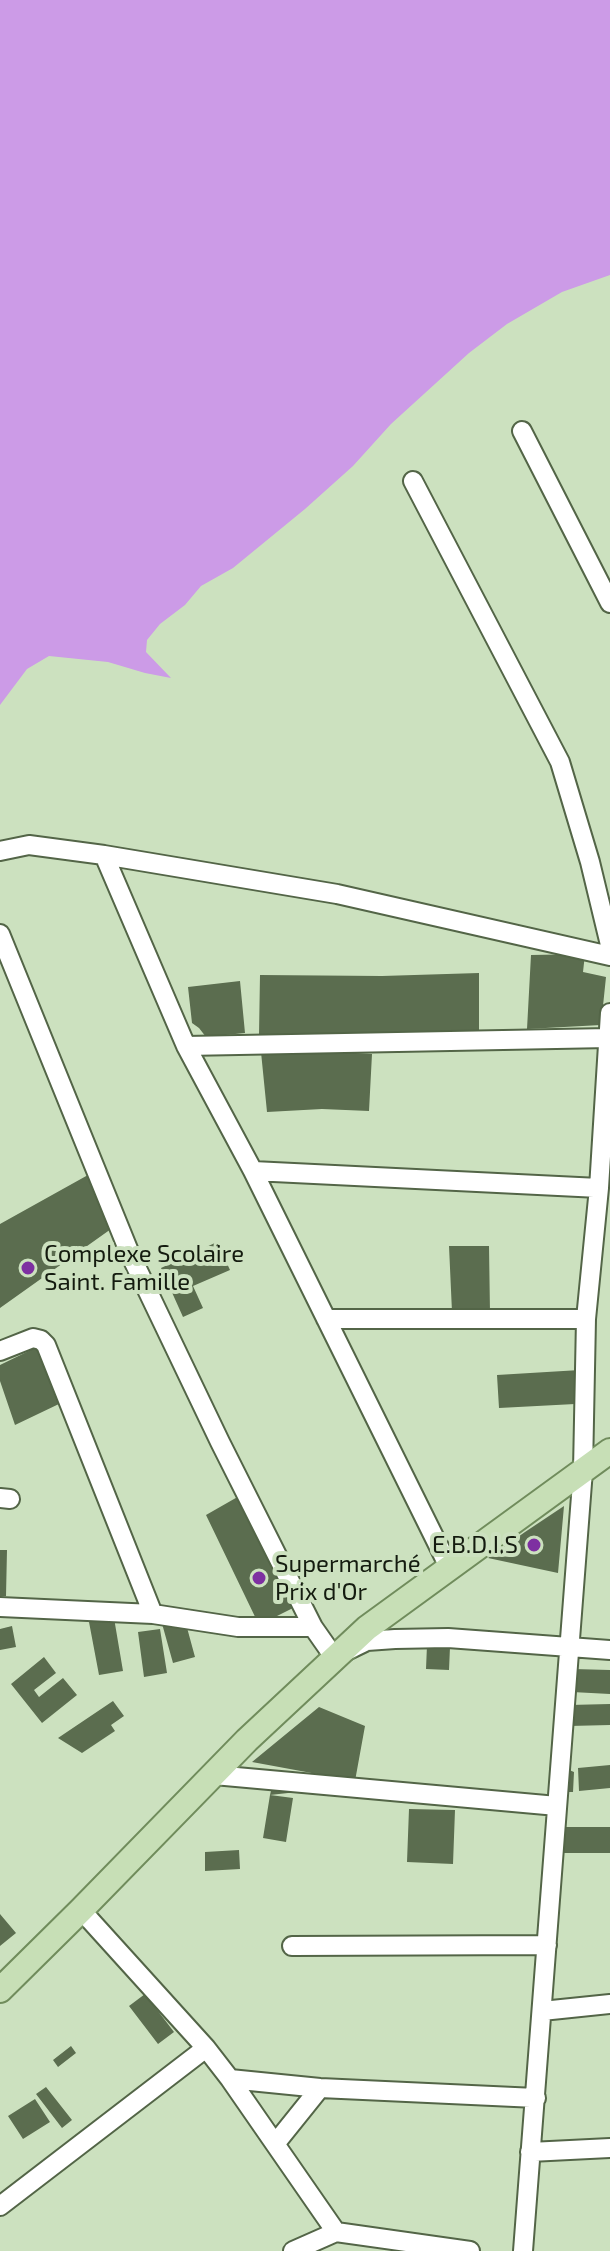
<!DOCTYPE html>
<meta charset="utf-8">
<style>
body{margin:0}
canvas{display:block;background:#cce1bf}
</style>
<canvas width="610" height="2251"></canvas>
<script>
const ctx = document.querySelector('canvas').getContext('2d');
ctx.lineJoin = 'round';
function fillPath(path, color) { ctx.fillStyle = color; ctx.fill(path, 'evenodd'); }
const poly = rows => new Path2D(rows.map(r => 'M' + r).join(''));
function stroke(path, color, width, dash) { ctx.strokeStyle = color; ctx.lineWidth = width; ctx.lineCap = dash ? 'butt' : 'round'; ctx.setLineDash(dash || []); ctx.stroke(path); }
function drawText(font, color, halo, rows, align = 'center') {
  ctx.font = font + ' "Exo 2",sans-serif'; ctx.lineWidth = 8; ctx.setLineDash([]); ctx.textBaseline = 'middle'; ctx.strokeStyle = halo; ctx.fillStyle = color; for (const [text, x, y, turn = 0] of rows) {
    ctx.save(); ctx.translate(x, y); ctx.rotate((+turn || 0) * Math.PI / 180); ctx.textAlign = isNaN(turn) ? turn : align; if (halo) ctx.strokeText(text, 0, 0); ctx.fillText(text, 0, 0); ctx.restore();
  }
}
fillPath(poly([
 [0,0,610,0,610,275,562,292,507,324,469,353,391,424,353,466,305,509,233,568,201,586,185,605,160,624,147,640,146,652,171,678,145,673,108,662,49,656,27,669,0,705]
]), '#cc9be7');
fillPath(poly([
 [585,954,583,972,606,977,601,1025,527,1029,531,955],
 [479,973,479,1031,259,1035,260,975,382,976],
 [240,981,245,1033,206,1037,199,1028,192,1023,188,987],
 [320,1051,372,1054,369,1111,322,1109,267,1112,261,1052],
 [88,1175,111,1229,0,1308,0,1224],
 [217,1242,230,1270,193,1286,203,1308,183,1317,161,1268],
 [449,1246,489,1246,490,1313,452,1312],
 [37,1347,61,1403,15,1425,0,1381,0,1365],
 [580,1370,581,1388,575,1388,575,1404,499,1408,497,1375],
 [241,1495,295,1607,259,1625,206,1515],
 [564,1506,558,1573,488,1558,525,1532],
 [0,1550,7,1550,6,1596,0,1596],
 [114,1618,123,1671,99,1675,89,1622],
 [161,1620,186,1624,195,1657,173,1663],
 [12,1626,16,1647,0,1650,0,1629],
 [160,1629,167,1673,144,1677,138,1632],
 [427,1645,450,1647,449,1670,426,1669],
 [44,1657,56,1673,34,1690,39,1697,63,1678,77,1695,42,1723,11,1684],
 [573,1669,610,1670,610,1694,572,1692],
 [113,1701,124,1716,111,1725,115,1731,82,1753,58,1738],
 [610,1704,610,1725,569,1726,569,1705],
 [319,1707,365,1726,355,1781,252,1762],
 [610,1765,610,1788,579,1791,578,1768],
 [562,1767,574,1772,573,1792,561,1792],
 [275,1774,296,1776,297,1792,270,1795],
 [270,1795,293,1798,286,1842,263,1838],
 [409,1809,455,1810,453,1864,407,1862],
 [564,1827,610,1827,610,1853,563,1853],
 [239,1850,240,1869,205,1871,205,1852],
 [0,1914,16,1933,0,1946],
 [145,1994,174,2032,158,2044,129,2006],
 [71,2046,76,2053,58,2067,53,2060],
 [46,2087,72,2120,62,2128,36,2094],
 [35,2099,50,2122,23,2139,8,2116]
]), '#5b6d4f');
const minor = poly([
 [522,431,610,603],
 [413,481,560,762,590,862,610,945],
 [0,851,29,845,104,855,337,894,610,956],
 [104,855,186,1046,253,1171,449,1567],
 [0,934,130,1254,220,1442,313,1627,334,1657,367,1641,395,1639,448,1638,610,1650],
 [186,1046,609,1038],
 [253,1171,599,1188],
 [326,1319,586,1319],
 [0,1351,33,1338,41,1340,46,1345,153,1614],
 [0,1498,10,1499],
 [0,1607,153,1614,238,1627,313,1627],
 [214,1775,557,1806],
 [81,1910,206,2048,230,2079,336,2232],
 [292,1946,547,1945],
 [542,2011,610,2004],
 [230,2079,320,2088,536,2098],
 [275,2144,320,2088],
 [530,2152,610,2148],
 [0,2206,206,2048],
 [293,2251,336,2232,470,2251],
 [523,2251,583,1470,586,1319,599,1188,610,1013]
]);
const major = poly([
 [0,1990,81,1910,247,1740,367,1628,610,1451]
]);
stroke(minor, '#536547', 22);
stroke(major, '#708c5c', 28);
stroke(minor, '#fff', 18);
stroke(major, '#c7dfb6', 24);
for (const [x, y, r, color] of [
 [28,1268,8,"#7e30a1"],
 [534,1545,8,"#7e30a1"],
 [259,1578,8,"#7e30a1"]
]) { const dot = new Path2D(); dot.arc(x, y, r, 0, 2 * Math.PI); ctx.fillStyle = color; ctx.fill(dot); stroke(dot, '#cce1bf', 3); }
drawText('24px', '#141b0f', '#cce1bf', [
 ["Complexe Scolaire",44,1254],
 ["Saint. Famille",44,1282],
 ["E.B.D.I.S",518,1545,"right"],
 ["Supermarché",275,1564],
 ["Prix d'Or",275,1592]
], 'left');
</script>
